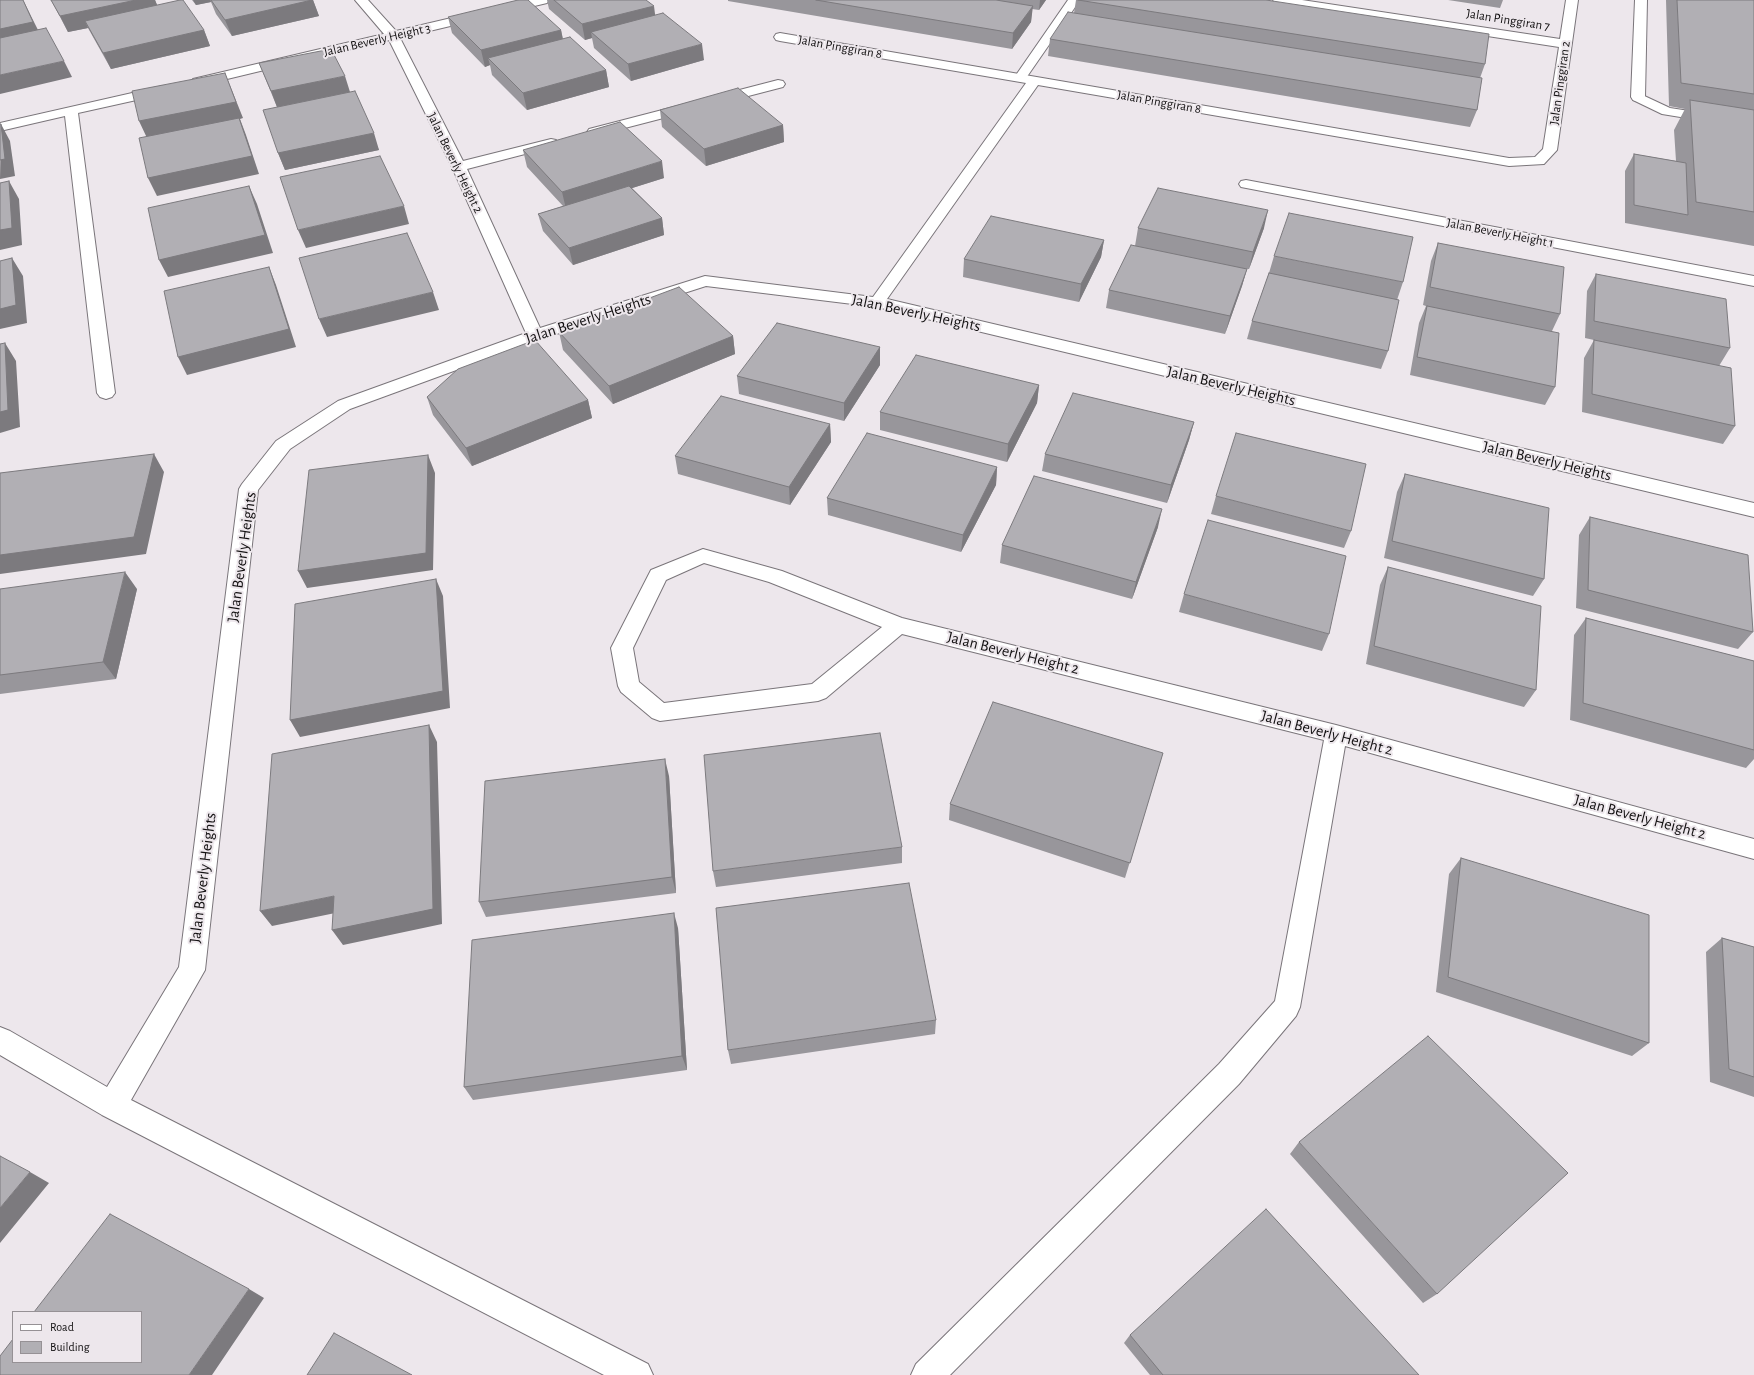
<!DOCTYPE html>
<style>
body{margin:0}
#map{position:relative;width:1754px;height:1375px;overflow:hidden;background:#ede7ec;font-family:"Alegreya Sans",sans-serif}
canvas{display:block}
.legend{position:absolute;left:12px;top:1311px;width:130px;height:52px;box-sizing:border-box;background:#ede7ec;border:1px solid #969195;margin:0;padding:5px 7px;list-style:none;font-size:12px;color:#131112}
.legend li{display:flex;align-items:center;gap:8px;height:20px}
.legend b{width:20px;border:1px solid #969195}
</style>
<div id="map">
<canvas width="1754" height="1375"></canvas>
<ul class="legend">
<li><b style="height:5px;background:#fff"></b>Road</li>
<li><b style="height:11px;background:#b1afb4"></b>Building</li>
</ul>
</div>
<script>
const ctx = document.querySelector('canvas').getContext('2d');
ctx.lineJoin = 'round';
const poly = rows => new Path2D(rows.map(r => 'M' + r).join(''));
function stroke(path, color, width, dash) { ctx.strokeStyle = color; ctx.lineWidth = width; ctx.lineCap = dash ? 'butt' : 'round'; ctx.setLineDash(dash || []); ctx.stroke(path); }
function fillPath(path, color) { ctx.fillStyle = color; ctx.fill(path, 'evenodd'); }
function drawText(font, color, halo, rows, align = 'center') {
  ctx.font = font + ' "Alegreya Sans",sans-serif'; ctx.lineWidth = 4; ctx.setLineDash([]); ctx.textBaseline = 'middle'; ctx.strokeStyle = halo; ctx.fillStyle = color; for (const [text, x, y, turn = 0] of rows) {
    ctx.save(); ctx.translate(x, y); ctx.rotate((+turn || 0) * Math.PI / 180); ctx.textAlign = isNaN(turn) ? turn : align; if (halo) ctx.strokeText(text, 0, 0); ctx.fillText(text, 0, 0); ctx.restore();
  }
}
const lane = poly([
 [1068,0,1080,0,1024,81,1016,81,1014,78,1068,0],
 [1638,93,1670,108,1754,121,1754,129,1662,114,1633,100,1632,97,1633,94,1638,93]
]);
const street = poly([
 [355,0,368,0,396,31,528,0,549,0,547,3,400,38,463,161,551,139,556,140,558,143,556,146,467,169,540,328,705,276,873,297,1026,83,780,41,776,40,774,37,776,34,780,33,1509,158,1535,157,1543,149,1559,47,1279,4,1275,3,1273,0,1302,0,1560,39,1566,0,1578,0,1557,150,1544,164,1509,166,1038,85,887,299,1754,503,1754,517,877,307,706,286,541,339,350,409,290,449,258,490,205,970,131,1100,648,1364,653,1375,604,1375,102,1115,0,1055,0,1027,10,1031,107,1087,179,967,239,489,242,484,276,441,338,401,526,333,452,167,389,40,198,86,193,85,191,82,193,79,384,34,355,0],
 [1635,0,1647,0,1645,97,1643,100,1638,101,1633,100,1631,97,1635,0],
 [778,80,783,81,785,84,783,87,594,136,589,135,587,132,589,129,778,80],
 [163,86,168,87,170,90,168,93,78,113,115,393,112,397,106,399,100,397,97,393,65,116,0,131,0,123,163,86],
 [1246,180,1754,276,1754,286,1241,187,1239,184,1241,181,1246,180],
 [703,549,782,571,902,618,1336,725,1754,839,1754,859,1345,746,1300,1007,1296,1016,1239,1084,950,1375,911,1375,916,1364,1219,1064,1275,1001,1324,740,902,634,826,698,818,701,660,721,652,718,621,692,618,686,611,648,651,570,703,549],
 [704,563,769,582,882,627,812,684,664,703,639,682,633,648,666,580,704,563]
]);
stroke(lane, '#7a757a', 2);
stroke(street, '#7a757a', 2);
fillPath(lane, '#fff');
fillPath(street, '#fff');
fillPath(poly([
 [51,0,155,0,157,5,204,30,210,46,111,69,93,37,88,28,68,32],
 [192,0,313,0,319,16,232,36,216,14,211,2,196,5],
 [547,0,646,0,655,15,704,60,631,81,594,48,592,38,585,40,549,9],
 [728,0,1046,0,1039,10,1032,9,1031,22,1012,49,728,1],
 [1076,0,1266,0,1485,64,1480,78,1477,110,1470,127,1048,56,1050,39,1074,13],
 [1448,0,1503,0,1500,8],
 [1666,0,1754,0,1754,246,1625,223,1625,171,1634,154,1676,161,1674,130,1685,109,1669,106],
 [448,17,561,30,563,39,606,70,609,87,527,110,492,75,490,65,485,67,452,33],
 [259,63,350,92,379,150,285,170,278,153,277,107],
 [660,110,783,125,784,142,706,166,662,127],
 [523,150,664,178,632,188,662,218,664,235,573,265,543,231,538,214,563,206,527,167],
 [1138,228,1264,228,1249,269,1247,269,1242,286,1225,334,1106,308,1109,290,1135,246],
 [1104,240,1101,257,1079,302,963,277,964,259],
 [1438,243,1560,314,1552,331,1555,387,1545,405,1410,375,1419,323,1426,306,1423,305,1431,261],
 [1274,256,1403,282,1397,300,1388,351,1381,369,1247,339,1252,321,1269,273],
 [1596,274,1730,348,1719,366,1735,426,1723,444,1582,412,1584,358,1594,340,1585,338,1587,291],
 [559,332,733,336,735,354,613,404,563,350],
 [880,347,880,365,844,421,739,394,737,376],
 [1039,385,1037,403,1007,462,880,430,880,412],
 [427,397,588,400,592,418,472,466,433,415],
 [1194,422,1189,440,1167,503,1042,471,1045,454],
 [830,424,831,442,790,505,678,474,675,456],
 [997,467,996,485,961,552,828,515,827,498],
 [1405,474,1544,579,1533,596,1384,558,1397,492],
 [1216,496,1351,531,1344,548,1211,514],
 [1590,517,1753,632,1738,649,1576,608,1579,535],
 [1158,527,1132,599,1000,563,1002,545],
 [1388,567,1536,690,1524,707,1366,664,1380,585],
 [0,589,137,589,116,679,0,694],
 [1184,594,1329,634,1322,651,1179,612],
 [1586,618,1754,661,1754,759,1746,768,1570,720,1574,635],
 [1163,753,1125,878,949,820,950,804],
 [669,776,676,893,486,917,479,902],
 [902,847,902,863,716,887,713,871],
 [1461,858,1649,1043,1632,1056,1436,992,1449,874],
 [678,928,687,1070,473,1100,464,1087],
 [1722,938,1754,947,1754,1097,1710,1082,1706,952],
 [936,1020,935,1034,731,1064,728,1050],
 [1299,1142,1437,1294,1423,1303,1290,1154],
 [1130,1335,1419,1375,1150,1375,1124,1343]
]), '#98969b');
fillPath(poly([
 [23,0,42,38,0,47,0,29],
 [136,0,155,0,160,12,85,21,88,28,68,32,60,16],
 [193,0,210,0,211,2,196,5],
 [312,0,313,0,319,16,232,36,225,20],
 [1040,0,1046,0,1039,10],
 [654,6,656,22,591,32,592,38,585,40,582,24],
 [1033,6,1031,22,1012,49,1013,33],
 [204,30,210,46,111,69,103,53],
 [561,30,564,46,488,58,490,65,485,67,481,50],
 [702,44,704,60,631,81,628,64],
 [64,61,72,77,0,94,0,75],
 [606,70,609,87,527,110,523,93],
 [225,73,243,118,240,119,246,135,259,174,157,196,148,178,147,138,139,121],
 [345,76,350,92,277,107,271,91],
 [1,124,10,141,15,176,0,179],
 [783,125,784,142,706,166,704,149],
 [374,133,379,150,285,170,278,153],
 [662,161,664,178,566,209,562,192],
 [9,181,19,199,22,245,0,250,0,230],
 [249,186,257,204,273,253,168,277,159,260],
 [404,206,409,224,306,248,298,230],
 [1268,210,1264,228,1249,269,1253,252],
 [662,218,664,235,573,265,569,248],
 [1104,240,1101,257,1079,302,1081,284],
 [12,258,23,276,27,323,0,329,0,309],
 [269,267,276,285,296,347,187,375,178,357],
 [1247,269,1242,286,1225,334,1230,316],
 [433,292,439,310,327,337,319,319],
 [733,336,735,354,613,404,609,386],
 [5,343,16,361,20,427,0,433,0,412],
 [880,347,880,365,844,421,844,403],
 [1039,385,1037,403,1007,462,1008,444],
 [588,400,592,418,472,466,466,448],
 [1194,422,1189,440,1167,503,1171,485],
 [830,424,831,442,790,505,789,487],
 [154,454,164,472,146,554,0,574,0,555],
 [428,455,435,473,433,570,307,588,298,571],
 [997,467,996,485,961,552,963,535],
 [1162,509,1158,527,1132,599,1136,582],
 [125,572,137,589,116,679,103,662],
 [436,579,443,596,450,708,300,737,290,720],
 [429,725,437,742,442,924,343,945,332,930],
 [665,759,669,776,676,893,672,877],
 [334,896,345,911,272,926,260,911],
 [674,913,678,928,687,1070,682,1056],
 [30,1172,49,1183,0,1243,0,1208],
 [249,1289,264,1298,212,1375,189,1375]
]), '#7c7a7e');
const building = poly([
 [0,0,23,0,33,22,0,29,0,0],
 [51,0,136,0,60,16,51,0],
 [180,0,183,0,204,30,103,53,85,21,180,0],
 [211,0,312,0,225,20,211,0],
 [518,0,528,0,561,30,481,50,448,17,518,0],
 [554,0,646,0,654,6,582,24,554,0],
 [816,0,996,0,1033,6,1013,33,816,0],
 [1078,0,1266,0,1489,34,1485,64,1078,0],
 [1677,0,1754,0,1754,94,1681,83,1677,0],
 [1068,12,1482,78,1477,110,1050,39,1068,12],
 [663,13,702,44,628,64,591,32,663,13],
 [46,28,64,61,0,75,0,38,46,28],
 [570,37,606,70,523,93,488,58,570,37],
 [331,49,345,76,271,91,259,63,331,49],
 [225,73,236,102,139,121,132,91,225,73],
 [738,88,783,125,704,149,660,110,738,88],
 [355,91,374,133,278,153,263,110,355,91],
 [1690,100,1754,110,1754,212,1696,202,1690,100],
 [239,118,252,156,148,178,139,138,239,118],
 [620,122,662,161,562,192,523,150,620,122],
 [0,124,1,124,5,159,0,160,0,124],
 [1634,154,1686,163,1688,215,1634,205,1634,154],
 [380,156,404,206,298,230,280,177,380,156],
 [9,181,12,228,0,230,0,183,9,181],
 [249,186,265,235,159,260,148,208,249,186],
 [629,186,662,218,569,248,538,214,629,186],
 [1158,188,1268,210,1253,252,1138,228,1158,188],
 [1289,213,1413,237,1403,282,1274,256,1289,213],
 [991,216,1104,240,1081,284,964,259,991,216],
 [407,233,433,292,319,319,299,258,407,233],
 [1438,243,1564,267,1560,314,1430,287,1438,243],
 [1131,245,1247,269,1230,316,1109,290,1131,245],
 [12,258,16,305,0,309,0,261,12,258],
 [269,267,289,329,178,357,164,291,269,267],
 [1269,273,1399,300,1388,351,1252,321,1269,273],
 [1596,274,1726,299,1730,348,1594,321,1596,274],
 [679,287,733,336,609,386,559,332,679,287],
 [1427,306,1559,333,1555,387,1417,357,1427,306],
 [777,323,880,347,844,403,737,376,777,323],
 [535,340,588,400,466,448,427,397,458,369,535,340],
 [1594,340,1731,368,1735,426,1592,394,1594,340],
 [5,343,8,410,0,412,0,344,5,343],
 [916,355,1039,385,1008,444,880,412,916,355],
 [1073,393,1194,422,1171,485,1045,454,1073,393],
 [721,396,830,424,789,487,675,456,721,396],
 [867,433,997,467,963,535,827,498,867,433],
 [1236,433,1366,464,1351,531,1216,496,1236,433],
 [154,454,134,537,0,555,0,473,154,454],
 [428,455,426,553,298,571,309,470,428,455],
 [1405,474,1549,508,1544,579,1392,541,1405,474],
 [1034,476,1162,509,1136,582,1002,545,1034,476],
 [1590,517,1748,555,1753,632,1588,590,1590,517],
 [1208,520,1346,556,1329,634,1184,594,1208,520],
 [1388,567,1541,606,1536,690,1374,646,1388,567],
 [125,572,103,662,0,675,0,589,125,572],
 [436,579,443,691,290,720,295,604,436,579],
 [1586,618,1754,661,1754,750,1583,703,1586,618],
 [993,702,1163,753,1130,863,950,804,993,702],
 [429,725,433,909,332,930,334,896,260,911,272,754,429,725],
 [880,733,902,847,713,871,704,755,880,733],
 [665,759,672,877,479,902,485,781,665,759],
 [1461,858,1649,915,1649,1043,1448,977,1461,858],
 [909,883,936,1020,728,1050,716,908,909,883],
 [674,913,682,1056,464,1087,472,940,674,913],
 [1722,938,1754,947,1754,1077,1729,1069,1722,938],
 [1428,1036,1568,1173,1437,1294,1299,1142,1428,1036],
 [0,1156,30,1172,0,1208,0,1156],
 [1266,1209,1419,1375,1163,1375,1130,1335,1266,1209],
 [110,1214,249,1289,189,1375,0,1375,0,1356,13,1339,13,1362,141,1362,141,1312,34,1312,110,1214],
 [334,1333,412,1375,307,1375,334,1333]
]);
fillPath(building, '#b1afb4');
stroke(building, '#7c7a7e', 1);
drawText('13px', '#131112', '#ede7ec', [
 ["Jalan Pinggiran 7",1508,20,9],
 ["Jalan Beverly Height 3",377,40,-13],
 ["Jalan Pinggiran 8",840,47,10],
 ["Jalan Pinggiran 2",1560,83,-82],
 ["Jalan Pinggiran 8",1159,102,10],
 ["Jalan Beverly Height 2",455,163,64],
 ["Jalan Beverly Height 1",1500,233,11]
]);
drawText('16px', '#131112', '#ede7ec', [
 ["Jalan Beverly Heights",916,313,12],
 ["Jalan Beverly Heights",588,319,-18],
 ["Jalan Beverly Heights",1231,386,13],
 ["Jalan Beverly Heights",1547,461,13],
 ["Jalan Beverly Heights",242,557,-82],
 ["Jalan Beverly Height 2",1013,653,14],
 ["Jalan Beverly Height 2",1327,733,15],
 ["Jalan Beverly Height 2",1640,817,15],
 ["Jalan Beverly Heights",203,878,-83]
]);
</script>
